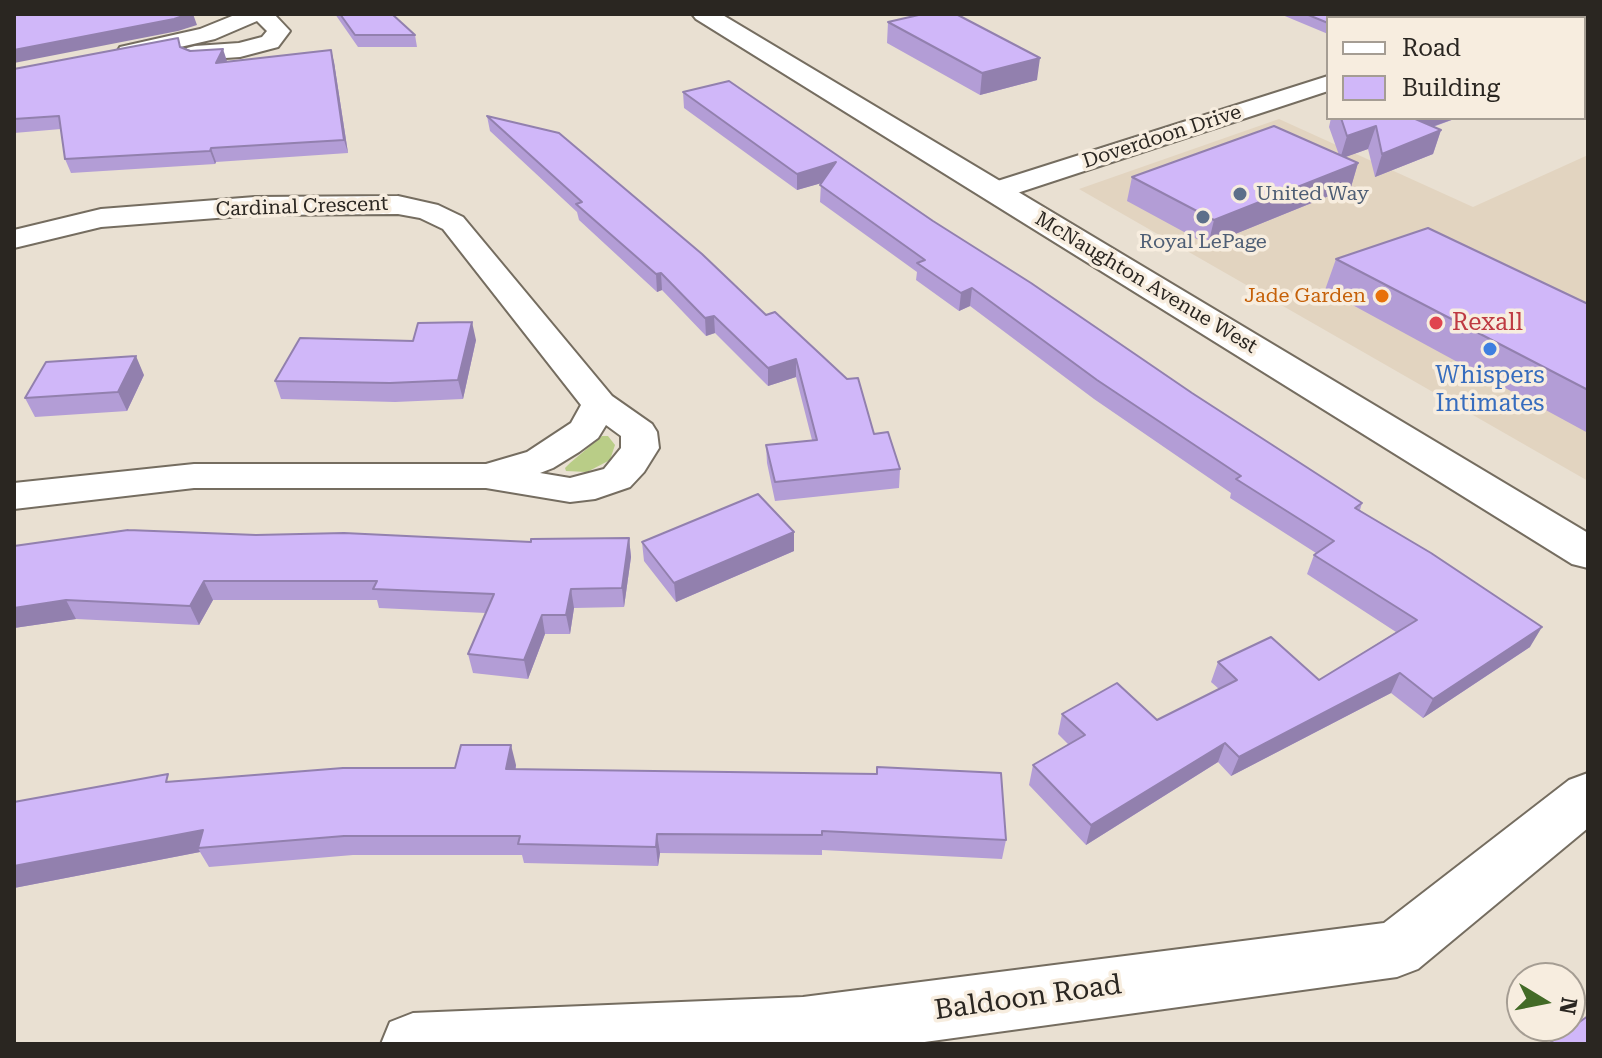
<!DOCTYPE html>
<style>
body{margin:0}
#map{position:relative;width:1602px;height:1058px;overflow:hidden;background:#e9e0d2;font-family:"Roboto Serif",serif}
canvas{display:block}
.frame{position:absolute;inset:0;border:16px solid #2a2621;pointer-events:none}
.legend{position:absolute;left:1326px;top:16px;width:260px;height:104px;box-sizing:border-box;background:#f7eddf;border:2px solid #a59d93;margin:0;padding:10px 14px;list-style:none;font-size:24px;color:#2a2621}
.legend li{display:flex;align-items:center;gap:16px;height:40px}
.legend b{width:40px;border:2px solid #a59d93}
.north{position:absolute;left:1506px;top:962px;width:80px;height:80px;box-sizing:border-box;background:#f7eddf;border:2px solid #a59d93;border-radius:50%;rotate:100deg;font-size:22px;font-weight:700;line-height:32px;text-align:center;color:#2a2621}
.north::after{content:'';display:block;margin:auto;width:28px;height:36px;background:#426a26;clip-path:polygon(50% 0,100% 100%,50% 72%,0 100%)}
</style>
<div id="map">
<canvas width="1602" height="1058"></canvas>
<div class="frame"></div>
<ul class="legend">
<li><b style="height:10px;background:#fff"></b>Road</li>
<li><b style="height:22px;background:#d0b7f9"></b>Building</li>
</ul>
<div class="north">N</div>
</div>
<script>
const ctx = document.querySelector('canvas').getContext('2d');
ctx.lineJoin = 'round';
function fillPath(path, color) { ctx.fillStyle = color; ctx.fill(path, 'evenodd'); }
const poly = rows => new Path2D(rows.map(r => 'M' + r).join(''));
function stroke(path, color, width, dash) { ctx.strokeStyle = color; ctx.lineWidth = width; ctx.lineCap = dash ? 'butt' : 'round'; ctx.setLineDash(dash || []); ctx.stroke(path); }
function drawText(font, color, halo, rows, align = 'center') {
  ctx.font = font + ' "Roboto Serif",serif'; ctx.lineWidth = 7; ctx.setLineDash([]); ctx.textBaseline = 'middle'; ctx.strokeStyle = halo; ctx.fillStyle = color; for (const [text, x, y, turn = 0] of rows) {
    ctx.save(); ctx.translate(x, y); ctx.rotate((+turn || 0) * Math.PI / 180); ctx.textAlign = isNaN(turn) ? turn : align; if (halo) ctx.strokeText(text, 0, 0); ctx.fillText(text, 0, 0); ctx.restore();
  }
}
fillPath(poly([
 [1279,119,1473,207,1588,155,1588,481,1079,189]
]), '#e2d4c0');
fillPath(poly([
 [602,436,608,436,615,445,610,460,587,472,566,471,565,468,570,463]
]), '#b9cd87');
const street = poly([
 [237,14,274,14,290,31,278,47,240,57,195,60,187,58,184,53,187,48,195,46,239,43,262,37,267,31,257,21,215,39,128,59,120,57,117,52,120,47,200,29,237,14],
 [1407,14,1437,14,1440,18,1410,18,1407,14],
 [1527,14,1560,14,1557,18,1524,18,1527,14],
 [1328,76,1328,91,1005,197,995,199,985,197,981,191,985,185,1328,76],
 [398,196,438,205,463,217,612,396,652,424,657,432,659,448,644,472,630,487,595,499,570,502,486,488,194,488,14,509,14,483,194,464,486,464,527,452,571,423,581,405,443,229,420,218,398,214,255,215,101,227,14,248,14,230,101,209,255,197,398,196],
 [606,425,621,436,621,448,604,469,570,478,540,473,553,468,579,452,598,438,606,425]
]);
const secondary = poly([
 [692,14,721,14,1588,533,1588,568,1572,564,696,19,692,14],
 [1588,773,1588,828,1418,969,1397,977,910,1044,381,1044,390,1022,413,1013,803,997,1384,923,1569,780,1588,773]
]);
stroke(street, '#756d60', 4);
stroke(secondary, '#756d60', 4);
fillPath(street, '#fff');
fillPath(secondary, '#fff');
fillPath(poly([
 [335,14,392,14,415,35,417,47,358,47],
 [1280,14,1404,14,1391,18,1328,18,1328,34],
 [888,22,1037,80,980,95,887,43],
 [181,47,227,61,226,62,334,62,348,153,216,162,215,164,71,173,65,159,61,129,14,133,14,69],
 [683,92,933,221,1192,393,1362,503,1360,510,1530,647,1423,718,1391,693,1231,776,1218,762,1086,845,1029,785,1033,765,1069,745,1058,734,1062,714,1157,720,1219,689,1211,682,1218,662,1319,680,1396,632,1307,574,1314,555,1316,553,1230,498,1231,493,1094,399,970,306,959,311,916,280,917,272,820,202,821,183,797,190,684,108],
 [487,116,559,133,874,434,900,469,899,488,775,501,767,463,766,445,812,440,796,377,768,386,715,333,706,336,662,290,657,292,579,220,577,212,490,131],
 [1331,118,1457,118,1433,127,1441,130,1433,154,1375,177,1368,149,1345,157,1358,163,1351,187,1208,245,1127,201,1132,177,1339,155,1329,127],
 [1336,259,1588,304,1588,433,1325,290],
 [476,340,463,399,395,402,281,399,275,381,413,341],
 [144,375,127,411,35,417,25,398],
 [794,532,794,551,676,602,644,561,642,542],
 [256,535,531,542,629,538,631,557,624,607,574,608,570,634,545,634,528,679,473,673,468,654,486,613,379,608,377,600,213,600,199,625,76,619,14,628,14,546],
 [516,765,516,769,1006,840,1002,859,822,850,822,855,660,853,658,866,524,863,522,855,353,855,209,867,200,852,14,888,14,802,172,781]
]), '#b39dd6');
fillPath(poly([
 [189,14,193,14,197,25,178,31,14,63,14,50],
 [1376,14,1404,14,1391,18,1363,18],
 [223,49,227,61,220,76,216,63],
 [331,50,334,62,348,153,344,140],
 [1040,58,1037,80,980,95,982,73],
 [1406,118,1457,118,1400,138],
 [1376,126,1368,149,1340,159,1347,136],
 [1441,130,1433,154,1375,177,1382,154],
 [211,148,216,162,215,164,210,151],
 [836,162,836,179,797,190,797,174],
 [1358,163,1351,187,1208,245,1214,220],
 [661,273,662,290,657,292,656,274],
 [972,288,970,306,959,311,961,293],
 [714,316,715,333,706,336,705,318],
 [472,322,476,340,463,399,458,380],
 [136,356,144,375,127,411,118,392],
 [796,359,796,377,768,386,768,368],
 [794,532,794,551,676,602,674,583],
 [629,538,631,557,624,607,622,588],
 [204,581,213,600,199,625,190,606],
 [571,589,574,608,570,634,566,615],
 [66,600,76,619,14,628,14,608],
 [542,615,545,634,528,679,524,660],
 [1542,627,1530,647,1423,718,1433,699],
 [1400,673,1391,693,1231,776,1239,757],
 [1225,743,1218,762,1086,845,1091,825],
 [511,745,516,765,511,788,506,769],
 [203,830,198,848,200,852,14,888,14,866],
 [657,834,660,853,658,866,656,847]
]), '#9280ae');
const building = poly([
 [14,14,189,14,174,19,14,50,14,14],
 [340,14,392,14,415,35,355,35,340,14],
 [923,14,956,14,1040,58,982,73,888,22,923,14],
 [1306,14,1376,14,1363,18,1328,18,1328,23,1306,14],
 [178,38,180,47,190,51,223,49,216,63,331,50,344,140,211,148,210,151,65,159,59,116,14,119,14,69,178,38],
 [729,81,933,221,1031,283,1192,393,1362,503,1355,508,1431,553,1542,627,1433,699,1400,673,1239,757,1225,743,1091,825,1033,765,1085,735,1062,714,1117,683,1157,720,1237,680,1218,662,1271,637,1319,680,1417,620,1314,555,1334,541,1236,479,1241,476,1097,380,972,288,961,293,917,263,925,260,820,185,836,162,797,174,683,92,729,81],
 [487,116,559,133,702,254,766,315,775,312,847,379,858,378,874,434,888,432,900,469,775,482,766,445,817,440,796,359,768,368,714,316,705,318,661,273,656,274,576,204,582,202,487,116],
 [1341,118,1413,118,1441,130,1382,154,1376,126,1347,136,1341,118],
 [1274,126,1358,163,1214,220,1132,177,1274,126],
 [1428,228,1588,304,1588,390,1336,259,1428,228],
 [472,322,458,380,390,383,275,381,300,338,413,341,418,323,472,322],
 [136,356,118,392,25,398,46,362,136,356],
 [758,494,794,532,674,583,642,542,758,494],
 [128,530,256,535,344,533,531,542,531,539,629,538,622,588,571,589,566,615,542,615,524,660,468,654,494,594,373,589,377,581,204,581,190,606,66,600,14,608,14,546,128,530],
 [461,745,511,745,506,769,877,774,877,767,1001,773,1006,840,822,831,822,835,657,834,656,847,518,844,520,836,344,836,198,848,203,830,14,866,14,802,168,774,166,782,343,768,455,768,461,745],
 [1588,1016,1588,1044,1548,1044,1588,1016]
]);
fillPath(building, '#d0b7f9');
stroke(building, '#9280ae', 2);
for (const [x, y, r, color] of [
 [1240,194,8,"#5c6f8a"],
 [1203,217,8,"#5c6f8a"],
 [1382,296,8,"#e8710a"],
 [1436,323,8,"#e0444e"],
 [1490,349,8,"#3f7fe0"]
]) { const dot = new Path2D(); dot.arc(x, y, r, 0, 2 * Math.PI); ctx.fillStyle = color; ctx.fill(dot); stroke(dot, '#f7eddf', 3); }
drawText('20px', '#2a2621', '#f7eddf', [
 ["Doverdoon Drive",1162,137,-18],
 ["Cardinal Crescent",302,207,-2],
 ["McNaughton Avenue West",1146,283,31]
]);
drawText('20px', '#4e5e75', '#f7eddf', [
 ["United Way",1256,194],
 ["Royal LePage",1203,242,"center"]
], 'left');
drawText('20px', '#c56008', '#f7eddf', [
 ["Jade Garden",1366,296]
], 'right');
drawText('24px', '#be3a42', '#f7eddf', [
 ["Rexall",1452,323]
], 'left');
drawText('24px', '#366cbe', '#f7eddf', [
 ["Whispers",1490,376],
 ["Intimates",1490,404]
]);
drawText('28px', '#2a2621', '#f7eddf', [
 ["Baldoon Road",1028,998,-8]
]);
</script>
